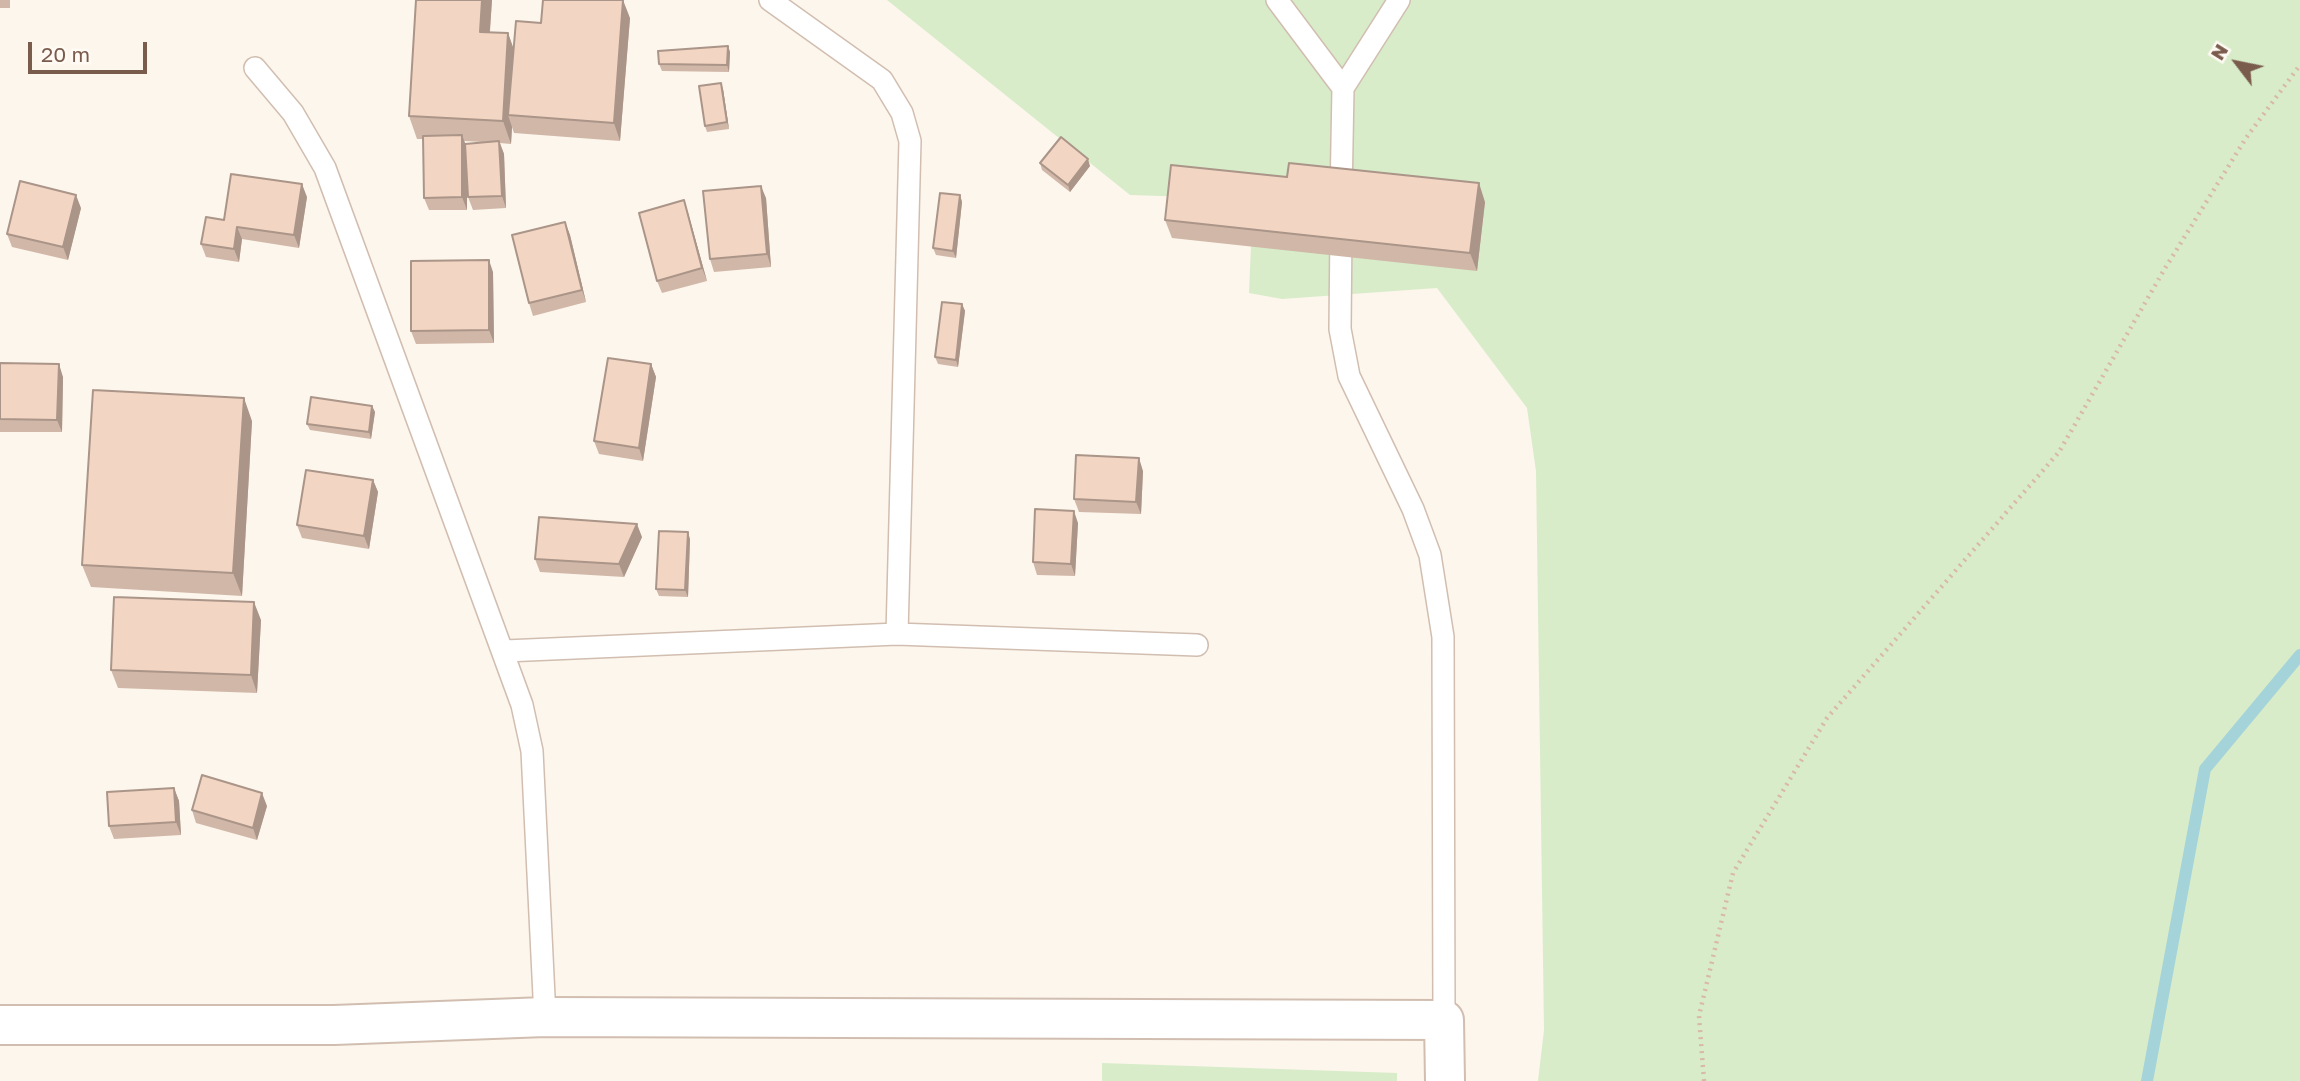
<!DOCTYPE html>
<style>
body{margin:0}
#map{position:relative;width:2300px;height:1081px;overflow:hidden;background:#fdf6ec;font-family:"Golos Text",sans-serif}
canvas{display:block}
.north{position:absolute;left:2202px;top:28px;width:70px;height:70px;-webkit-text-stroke:5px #fffaf3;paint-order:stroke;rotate:302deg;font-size:19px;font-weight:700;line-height:28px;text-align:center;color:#7a5c4d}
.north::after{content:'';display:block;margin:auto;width:24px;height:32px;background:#7a5c4d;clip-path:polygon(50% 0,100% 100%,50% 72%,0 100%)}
.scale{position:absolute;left:28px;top:42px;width:119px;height:32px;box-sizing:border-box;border:4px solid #7a5c4d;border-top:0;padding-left:9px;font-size:21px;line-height:24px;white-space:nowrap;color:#7a5c4d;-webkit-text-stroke:5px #fffaf3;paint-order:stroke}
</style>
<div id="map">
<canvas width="2300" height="1081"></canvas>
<div class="north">N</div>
<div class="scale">20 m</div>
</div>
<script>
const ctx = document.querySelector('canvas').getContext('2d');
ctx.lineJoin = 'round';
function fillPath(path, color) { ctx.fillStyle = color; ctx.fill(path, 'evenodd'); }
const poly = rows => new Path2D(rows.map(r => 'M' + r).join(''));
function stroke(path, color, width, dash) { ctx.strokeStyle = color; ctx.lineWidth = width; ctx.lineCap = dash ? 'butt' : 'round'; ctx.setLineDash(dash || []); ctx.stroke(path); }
fillPath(poly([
 [887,0,2300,0,2300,1081,1538,1081,1544,1030,1536,471,1527,408,1437,288,1282,299,1249,293,1253,199,1130,195],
 [1102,1063,1397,1073,1397,1081,1102,1081]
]), '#d8ecc9');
stroke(poly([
 [2147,1081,2205,769,2300,655]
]), '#a5d3da', 12);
const lane = poly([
 [770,0,882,80,902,113,910,141,897,634],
 [1277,0,1343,88,1399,0],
 [255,68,293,113,325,168,522,705,532,751,545,1017],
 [1341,197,1343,88],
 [1341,229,1340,329,1349,376,1413,509,1430,555,1443,637,1444,1020],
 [505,651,897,634,1197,645]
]);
const street = poly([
 [0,1025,334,1025,545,1017,1444,1020,1445,1081]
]);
stroke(lane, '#d1beb0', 24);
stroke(street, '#d1beb0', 42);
stroke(poly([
 [1704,1081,1699,1016,1733,873,1827,718,2059,452,2164,270,2246,138,2300,65]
]), '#d9b8a5', 4.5, [2, 5]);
stroke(lane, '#fff', 21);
stroke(street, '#fff', 38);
fillPath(poly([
 [0,0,10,0,10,8,0,8],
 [492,0,490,32,508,33,513,47,541,23,630,18,620,141,514,133,512,127,511,144,500,143,504,154,506,208,473,210,468,197,467,167,467,210,429,210,424,198,423,139,417,139,409,116],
 [464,141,482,142,465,145],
 [728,46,730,52,729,72,662,71,659,64],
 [723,89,729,129,707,132,705,126],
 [1040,163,1090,166,1070,192,1042,170],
 [1287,177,1485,202,1477,271,1172,238,1165,220],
 [960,195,962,202,956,258,936,255,933,248],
 [307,197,299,248,242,239,239,262,206,257,201,244,224,220],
 [766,198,771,267,714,272,710,259],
 [81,208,68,260,12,247,7,234],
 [688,213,707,281,662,293,657,281],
 [565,222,570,235,586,302,533,316,529,303],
 [493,272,494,343,416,344,411,331],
 [962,304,965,311,958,367,938,364,935,357],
 [0,363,63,377,62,432,0,432],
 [651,364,656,377,643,461,599,454,594,441],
 [372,406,375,412,371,439,310,430,307,424],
 [252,421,242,596,91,587,82,565],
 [1143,471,1141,514,1079,512,1074,499],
 [373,480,378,492,369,549,302,538,297,525],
 [1078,523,1075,576,1037,575,1033,562],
 [642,537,624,577,540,572,535,559],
 [690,539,688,597,659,596,656,589],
 [261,620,257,693,118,688,111,670],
 [174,788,179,801,181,835,114,839,109,826],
 [267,806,257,840,196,823,192,810]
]), '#d1b7a8');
fillPath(poly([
 [482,0,492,0,488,55,480,32],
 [623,0,630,18,620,141,614,123],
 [508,33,516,56,508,115,512,127,511,144,503,121],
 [728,46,730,52,729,72,727,65],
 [721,83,723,89,729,129,727,122],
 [462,135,467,148,467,210,462,197],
 [499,141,504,154,506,208,502,196],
 [1088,159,1090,166,1070,192,1068,185],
 [1479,183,1485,202,1477,271,1470,253],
 [302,184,307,197,299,248,294,235],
 [761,186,766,198,771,267,767,254],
 [76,195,81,208,68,260,63,247],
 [960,195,962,202,956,258,953,251],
 [684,200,688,213,707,281,702,268],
 [565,222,570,235,586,302,582,290],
 [237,227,242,239,239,262,234,249],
 [489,260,493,272,494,343,489,330],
 [962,304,965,311,958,367,956,360],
 [59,364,63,377,62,432,57,420],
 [651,364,656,377,643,461,639,448],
 [244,398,252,421,242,596,233,573],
 [372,406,375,412,371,439,369,432],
 [1139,458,1143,471,1141,514,1136,502],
 [373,480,378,492,369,549,364,536],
 [1074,511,1078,523,1075,576,1071,564],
 [637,524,642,537,624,577,619,564],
 [688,532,690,539,688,597,685,590],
 [254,602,261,620,257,693,251,675],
 [174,788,179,801,181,835,176,822],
 [262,793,267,806,257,840,253,828]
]), '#aa9588');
const building = poly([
 [416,0,482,0,480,32,508,33,503,121,409,116,416,0],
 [543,0,623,0,614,123,508,115,516,21,541,23,543,0],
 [728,46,727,65,659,64,658,51,728,46],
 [721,83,727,122,705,126,699,86,721,83],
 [462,135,462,197,424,198,423,136,462,135],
 [1061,137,1088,159,1068,185,1040,163,1061,137],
 [499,141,502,196,468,197,465,144,499,141],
 [1289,163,1479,183,1470,253,1165,220,1171,165,1287,177,1289,163],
 [231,174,302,184,294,235,237,227,234,249,201,244,206,217,224,220,231,174],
 [20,181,76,195,63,247,7,234,20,181],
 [761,186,767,254,710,259,703,191,761,186],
 [940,193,960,195,953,251,933,248,940,193],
 [684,200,702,268,657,281,639,213,684,200],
 [565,222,582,290,529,303,512,235,565,222],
 [489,260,489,330,411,331,411,261,489,260],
 [942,302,962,304,956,360,935,357,942,302],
 [608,358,651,364,639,448,594,441,608,358],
 [0,363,59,364,57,420,0,419,0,363],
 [93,390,244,398,233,573,82,565,93,390],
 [311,397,372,406,369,432,307,424,311,397],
 [1076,455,1139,458,1136,502,1074,499,1076,455],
 [306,470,373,480,364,536,297,525,306,470],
 [1035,509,1074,511,1071,564,1033,562,1035,509],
 [539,517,637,524,619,564,535,559,539,517],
 [659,531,688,532,685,590,656,589,659,531],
 [114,597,254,602,251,675,111,670,114,597],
 [202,775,262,793,253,828,192,810,202,775],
 [174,788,176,822,109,826,107,792,174,788]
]);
fillPath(building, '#f3d5c3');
stroke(building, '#aa9588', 2);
</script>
